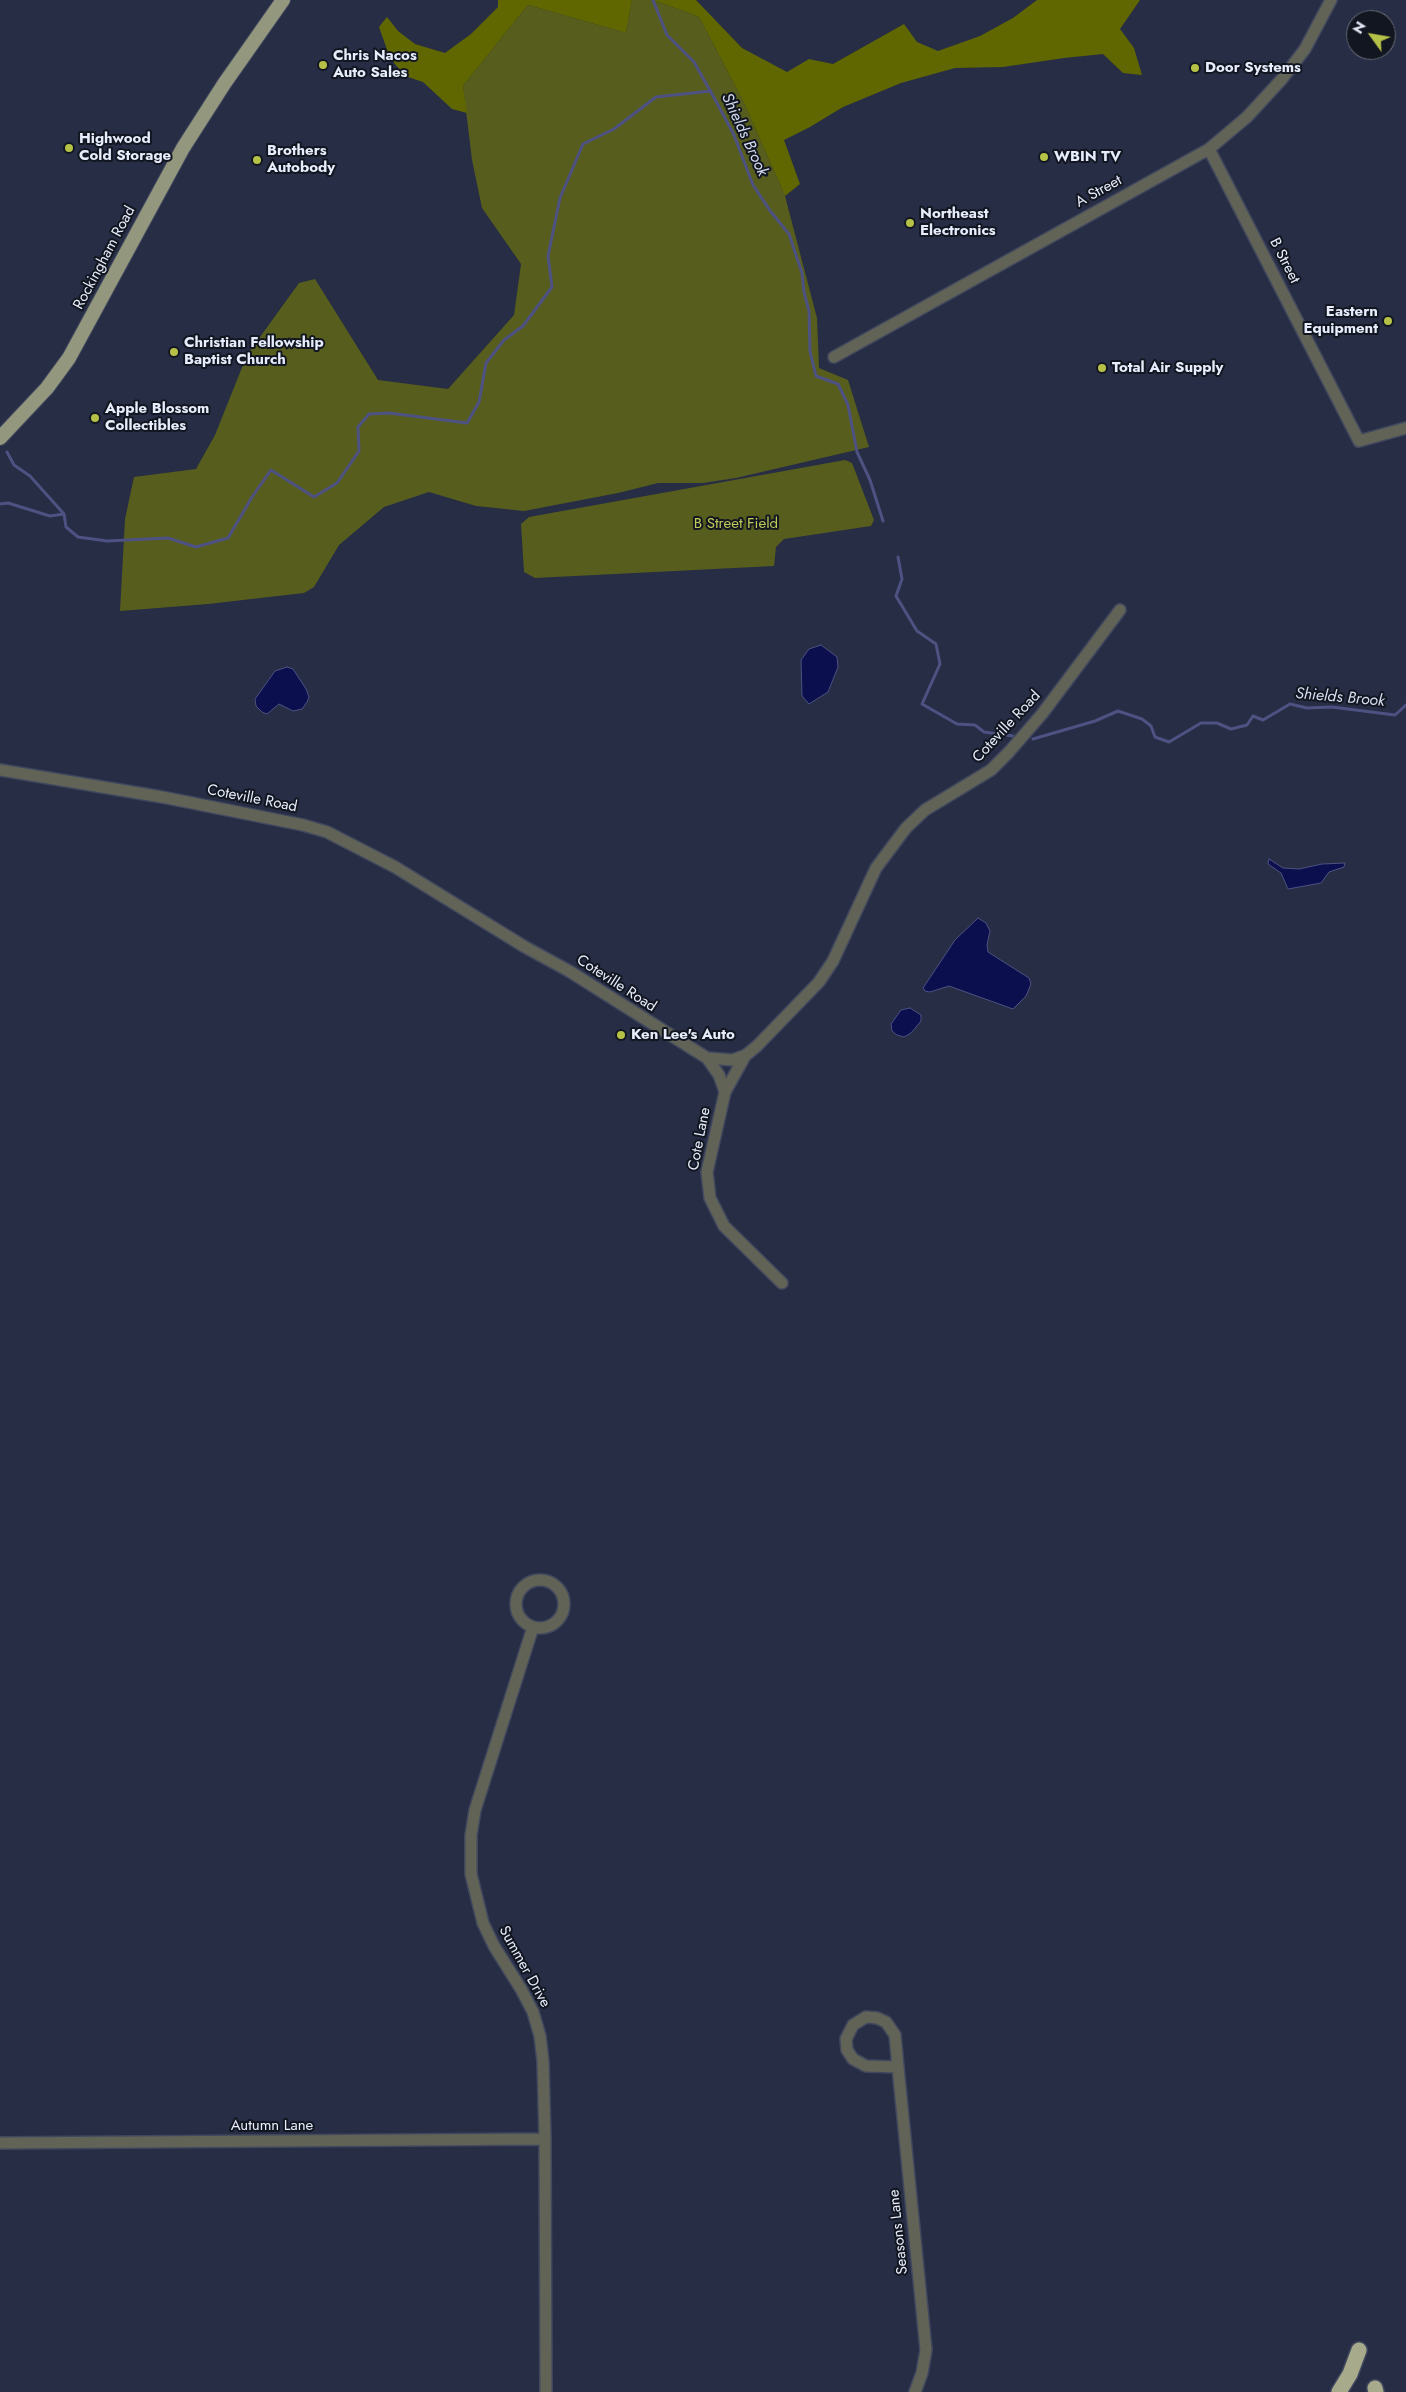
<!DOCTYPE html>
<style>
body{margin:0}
#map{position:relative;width:1406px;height:2392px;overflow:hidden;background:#262d44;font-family:Jost,sans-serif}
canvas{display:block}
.north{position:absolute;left:1346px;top:10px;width:50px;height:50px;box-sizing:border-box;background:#121620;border:1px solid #676c78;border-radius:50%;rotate:302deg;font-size:14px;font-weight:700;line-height:20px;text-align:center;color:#e7edfc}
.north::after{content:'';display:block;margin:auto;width:18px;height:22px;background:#b6c148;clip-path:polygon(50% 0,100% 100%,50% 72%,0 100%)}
</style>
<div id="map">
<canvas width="1406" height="2392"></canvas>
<div class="north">N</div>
</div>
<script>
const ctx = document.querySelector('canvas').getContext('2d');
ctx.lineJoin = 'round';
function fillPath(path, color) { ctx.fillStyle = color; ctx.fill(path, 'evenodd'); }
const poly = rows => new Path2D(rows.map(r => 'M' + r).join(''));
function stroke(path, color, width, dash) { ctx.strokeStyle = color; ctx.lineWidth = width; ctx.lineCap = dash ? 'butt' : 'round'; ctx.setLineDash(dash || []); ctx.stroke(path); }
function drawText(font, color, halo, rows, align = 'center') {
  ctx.font = font + ' Jost,sans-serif'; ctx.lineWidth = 4; ctx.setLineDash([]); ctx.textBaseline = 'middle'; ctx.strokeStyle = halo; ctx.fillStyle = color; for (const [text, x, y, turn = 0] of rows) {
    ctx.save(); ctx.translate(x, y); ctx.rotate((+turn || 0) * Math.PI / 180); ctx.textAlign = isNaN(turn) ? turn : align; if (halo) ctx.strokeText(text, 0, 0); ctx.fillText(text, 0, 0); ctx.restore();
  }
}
fillPath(poly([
 [632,0,653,0,699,17,744,103,785,196,817,318,819,368,848,380,869,447,736,478,703,483,658,483,618,493,524,511,476,506,429,492,384,507,339,545,314,587,304,593,208,604,120,611,125,519,134,477,196,469,215,435,247,355,299,283,315,279,378,380,448,389,514,315,521,264,482,208,472,160,463,86,528,5,626,33],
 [845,460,852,463,874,520,871,526,784,539,776,547,774,566,535,578,524,572,521,524,529,517]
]), '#575d1d');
fillPath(poly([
 [498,0,632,0,626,33,528,5,463,86,467,113,452,109,423,82,405,76,390,58,379,27,387,17,398,31,415,44,445,53,471,34,498,7],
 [653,0,696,0,742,48,787,72,809,59,833,64,904,24,917,42,938,51,980,36,1013,18,1037,0,1140,0,1120,29,1134,48,1142,75,1123,73,1103,54,1064,58,1003,67,955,68,901,83,843,107,810,127,784,140,800,184,785,196,744,103,699,17]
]), '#606700');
const water = poly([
 [821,645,837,657,838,667,828,692,809,704,802,696,801,660,809,649,821,645],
 [287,667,293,669,306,689,309,697,307,702,302,709,293,711,279,704,267,714,262,712,256,706,255,699,275,671,287,667],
 [1269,859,1283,868,1299,869,1322,864,1345,863,1344,867,1329,872,1321,883,1288,889,1281,873,1268,864,1269,859],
 [978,918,986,923,990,931,987,945,988,952,1029,978,1031,984,1026,996,1013,1009,949,986,930,992,925,991,923,988,955,940,978,918],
 [910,1008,921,1015,921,1021,911,1033,904,1037,897,1035,892,1031,891,1024,901,1010,910,1008]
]);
fillPath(water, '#0b0f4d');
stroke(water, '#4d5282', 1);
stroke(poly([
 [653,0,667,35,694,62,717,103,734,135,753,185,771,212,789,234,802,273,804,292,809,311,810,351,816,376,838,384,848,405,857,452,870,480,883,521],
 [7,452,14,465,30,476,64,514,66,527,78,537,107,541,168,538,196,547,228,538,252,497,271,470,314,497,337,483,359,451,358,427,369,414,389,413,467,423,479,402,486,363,504,340,523,326,552,287,548,256,560,198,583,144,614,129,656,97,711,91],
 [0,504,8,503,50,516,64,514],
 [898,557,902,579,896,596,917,631,936,644,940,664,922,704,957,724,975,725,984,732,1013,736],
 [1033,739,1095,721,1118,711,1142,719,1151,726,1155,737,1169,742,1201,723,1217,723,1231,729,1247,725,1253,716,1263,720,1290,704,1307,708,1332,707,1395,715,1406,705]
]), '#4d5282', 3);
const minor = poly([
 [1209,149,1359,441,1406,428],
 [834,357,1209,149,1247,117,1282,79,1305,49,1331,0],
 [0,770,162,797,303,825,327,832,395,867,525,947,569,971,707,1058,733,1060,746,1055,757,1046,819,982,833,961,876,868,906,828,925,810,991,770,1009,752,1042,714,1120,610],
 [707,1058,719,1075,725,1092,707,1172,710,1198,724,1226,782,1283],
 [725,1092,745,1056],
 '516 1604a24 24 0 1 1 48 0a24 24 0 1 1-48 0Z',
 [533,1627,475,1810,471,1835,471,1874,483,1923,494,1946,521,1989,533,2012,540,2036,543,2061,545,2139,546,2392],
 [898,2067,866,2066,853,2059,847,2050,846,2039,853,2025,866,2017,877,2018,886,2022,895,2035,898,2067,926,2350,922,2373,915,2392],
 [0,2143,545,2139]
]);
const primary = poly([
 [0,438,47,388,69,358,183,148,224,84,283,0]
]);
const motorway = poly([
 [1375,2388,1376,2392],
 [1339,2392,1350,2374,1359,2350]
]);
stroke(minor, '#41485e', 14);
stroke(primary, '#41485e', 16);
stroke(motorway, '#41485e', 18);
stroke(minor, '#616357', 11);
stroke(primary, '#93977d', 14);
stroke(motorway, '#a7ab8c', 15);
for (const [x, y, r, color] of [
 [323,65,5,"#b6c148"],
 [1195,68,5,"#b6c148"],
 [69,148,5,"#b6c148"],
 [1044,157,5,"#b6c148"],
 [257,160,5,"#b6c148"],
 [910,223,5,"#b6c148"],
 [1388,321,5,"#b6c148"],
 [174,352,5,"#b6c148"],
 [1102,368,5,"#b6c148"],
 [95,418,5,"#b6c148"],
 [621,1035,5,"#b6c148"]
]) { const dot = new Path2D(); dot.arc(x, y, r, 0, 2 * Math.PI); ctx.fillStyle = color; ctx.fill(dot); stroke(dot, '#121620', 2); }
drawText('bold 15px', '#e7edfc', '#121620', [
 ["Chris Nacos",333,56],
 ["Auto Sales",333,73],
 ["Door Systems",1205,68],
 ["Highwood",79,139],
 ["Cold Storage",79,156],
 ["Brothers",267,151],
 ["Autobody",267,168],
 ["WBIN TV",1054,157],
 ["Northeast",920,214],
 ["Electronics",920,231],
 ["Eastern",1378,312,"right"],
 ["Equipment",1378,329,"right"],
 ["Christian Fellowship",184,343],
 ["Baptist Church",184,360],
 ["Total Air Supply",1112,368],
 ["Apple Blossom",105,409],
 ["Collectibles",105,426],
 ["Ken Lee's Auto",631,1035]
], 'left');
drawText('15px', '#e7edfc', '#121620', [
 ["A Street",1099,192,-29],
 ["Rockingham Road",105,258,-62],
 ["B Street",1284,261,63],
 ["Coteville Road",1007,727,-47],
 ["Coteville Road",252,799,11],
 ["Coteville Road",616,984,33],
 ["Cote Lane",700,1139,-79],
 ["Summer Drive",524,1967,61],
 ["Autumn Lane",272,2126],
 ["Seasons Lane",899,2232,-96]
]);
drawText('15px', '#c0cb57', '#121620', [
 ["B Street Field",736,524]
]);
drawText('italic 16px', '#d6ddf1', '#121620', [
 ["Shields Brook",744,135,65],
 ["Shields Brook",1340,698,5]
]);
</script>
